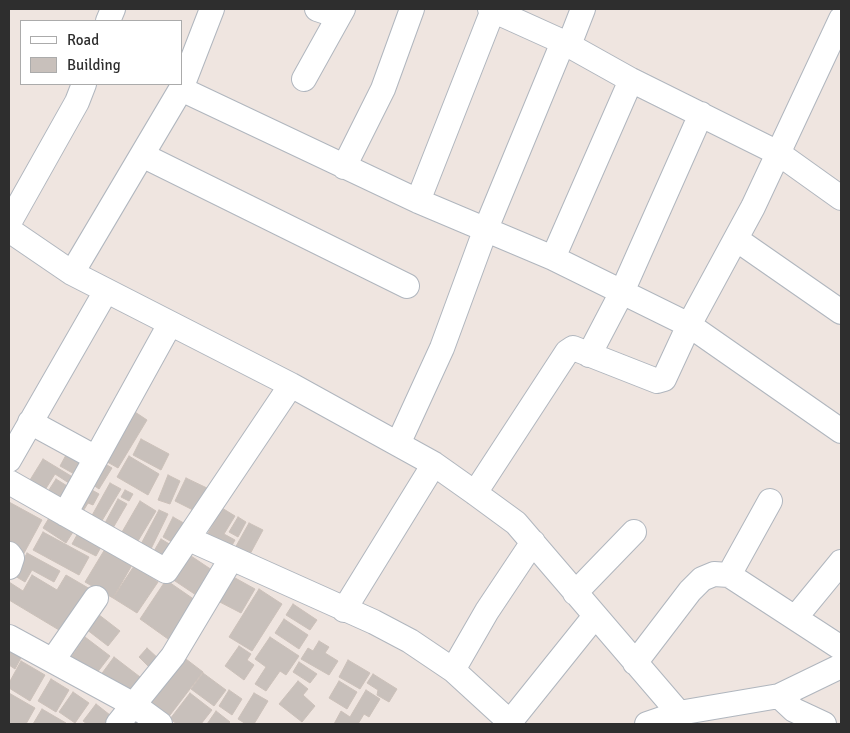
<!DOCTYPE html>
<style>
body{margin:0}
#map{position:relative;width:850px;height:733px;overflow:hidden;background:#efe5e0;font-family:Signika,sans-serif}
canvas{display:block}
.frame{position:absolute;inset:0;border:10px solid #2e2e2e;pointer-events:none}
.legend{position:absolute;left:20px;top:20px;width:162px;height:65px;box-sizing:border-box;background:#fff;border:1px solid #ababab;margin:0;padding:6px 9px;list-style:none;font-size:15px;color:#2e2e2e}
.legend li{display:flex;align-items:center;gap:10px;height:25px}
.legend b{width:25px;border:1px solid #ababab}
</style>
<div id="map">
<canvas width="850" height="733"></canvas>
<div class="frame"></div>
<ul class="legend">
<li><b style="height:6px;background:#fff"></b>Road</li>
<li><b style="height:14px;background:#c8c0bb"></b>Building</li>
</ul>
</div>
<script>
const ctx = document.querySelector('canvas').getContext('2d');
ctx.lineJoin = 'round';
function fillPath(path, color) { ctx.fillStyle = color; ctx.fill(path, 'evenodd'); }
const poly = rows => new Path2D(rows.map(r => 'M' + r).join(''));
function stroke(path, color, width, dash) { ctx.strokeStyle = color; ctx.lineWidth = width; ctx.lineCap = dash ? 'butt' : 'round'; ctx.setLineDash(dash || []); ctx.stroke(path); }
const building = poly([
 [132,410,147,420,118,468,102,459,132,410],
 [141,439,169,454,161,470,133,455,141,439],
 [66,455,82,464,76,475,60,466,66,455],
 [129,456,159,474,148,495,117,477,129,456],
 [43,459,76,479,72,485,55,474,45,490,30,480,43,459],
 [102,462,112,468,99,489,89,482,102,462],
 [168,475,180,481,170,504,158,500,168,475],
 [186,478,209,489,197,512,175,501,186,478],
 [56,479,72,489,61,506,45,496,56,479],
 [110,483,121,489,100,524,90,519,110,483],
 [85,486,99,494,93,505,88,503,82,513,73,508,85,486],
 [125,490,133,494,129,501,121,497,125,490],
 [118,499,127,504,113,528,105,523,118,499],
 [140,501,156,511,138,541,122,532,140,501],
 [9,502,42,520,23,555,9,547,9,502],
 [222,508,235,516,224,534,235,540,230,549,207,535,222,508],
 [159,510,168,514,150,551,140,546,159,510],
 [173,517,189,526,179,546,163,537,173,517],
 [238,517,246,522,238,537,229,532,238,517],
 [49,518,73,532,66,543,43,528,49,518],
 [249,523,263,530,249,556,235,548,249,523],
 [43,532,89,557,79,575,33,550,43,532],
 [77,535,101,547,96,556,72,544,77,535],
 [161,539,176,548,169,560,154,551,161,539],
 [105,549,132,565,113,598,85,582,105,549],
 [185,552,215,572,199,597,169,577,185,552],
 [27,553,60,571,54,582,32,570,25,582,15,576,27,553],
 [134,566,158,582,137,613,113,598,134,566],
 [228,574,255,589,241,613,214,599,228,574],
 [32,575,57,590,66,575,90,589,64,633,9,600,9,582,23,591,32,575],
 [166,580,195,600,168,639,140,619,166,580],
 [259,589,282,604,252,651,229,637,259,589],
 [293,604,317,620,310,630,286,615,293,604],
 [94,611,120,631,108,646,82,626,94,611],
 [284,619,308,635,299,649,275,633,284,619],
 [85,637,110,656,93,678,69,660,85,637],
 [270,637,299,656,286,675,280,671,266,691,255,684,266,667,255,659,270,637],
 [319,641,329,647,325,653,338,661,329,675,301,659,308,648,313,651,319,641],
 [9,646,23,654,15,669,9,665,9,646],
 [239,646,251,654,247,660,254,665,244,680,225,666,239,646],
 [147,648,160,660,151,669,139,657,147,648],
 [182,656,203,672,167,719,146,703,182,656],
 [114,657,144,680,130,699,100,676,114,657],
 [348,660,370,673,360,689,339,677,348,660],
 [21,661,45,675,30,701,9,688,9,683,21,661],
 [299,662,317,674,310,683,293,672,299,662],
 [203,673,226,690,214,706,191,689,203,673],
 [373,674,397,689,389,702,377,695,378,690,367,683,373,674],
 [51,679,69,690,56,712,38,701,51,679],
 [298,681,308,689,303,695,315,706,302,722,279,704,298,681],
 [339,681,357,692,347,709,329,698,339,681],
 [229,690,242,699,232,715,219,706,229,690],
 [366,690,380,699,369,717,364,714,358,724,334,724,341,711,350,717,366,690],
 [73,692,89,703,75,723,59,712,73,692],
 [9,693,35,708,26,724,9,724,9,693],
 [190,693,212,710,201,724,177,724,170,719,190,693],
 [254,693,268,701,254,724,246,724,238,719,254,693],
 [96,704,110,715,104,724,87,724,83,721,96,704],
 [42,709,66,723,66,724,33,724,42,709],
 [216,711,230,722,228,724,207,724,216,711]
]);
fillPath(building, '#c8c0bb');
stroke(building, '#cbc0b9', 1);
const street = poly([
 [317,9,338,16],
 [490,9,563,42,631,80,778,153,841,198],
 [108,21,113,9],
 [569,45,583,9],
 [304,79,343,9],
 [181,89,418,201,553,258,689,325,841,431],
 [142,155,407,286],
 [344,167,383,89,412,9],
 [418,201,493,10],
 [9,223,77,102,84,84],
 [9,230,72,273,291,385,434,464,475,493,516,523,679,713],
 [736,239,841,312],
 [553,258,631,80],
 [72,273,181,89,212,9],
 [589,355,622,292,701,114],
 [30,422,96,458],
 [398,444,442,348,485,231,563,42],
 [9,460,106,291],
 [9,482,166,571,291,385],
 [475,493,567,352,573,348,657,381,664,379,689,325,753,207,841,19],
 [65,514,170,324],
 [189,539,374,622,410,641,453,670,512,724],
 [9,554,12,558,9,567],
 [729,575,770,501],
 [575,593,634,532],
 [344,610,434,464],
 [795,618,841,562],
 [9,637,134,705,160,724],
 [53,660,96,598],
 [635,663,690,591,702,579,714,574,729,575,841,648],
 [453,670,487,611,533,542],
 [779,696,794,710,824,724],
 [510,722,595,616],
 [118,724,173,656,231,559],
 [647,724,679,713,779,696,841,666]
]);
stroke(street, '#b0b6be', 26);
stroke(street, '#fff', 24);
</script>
